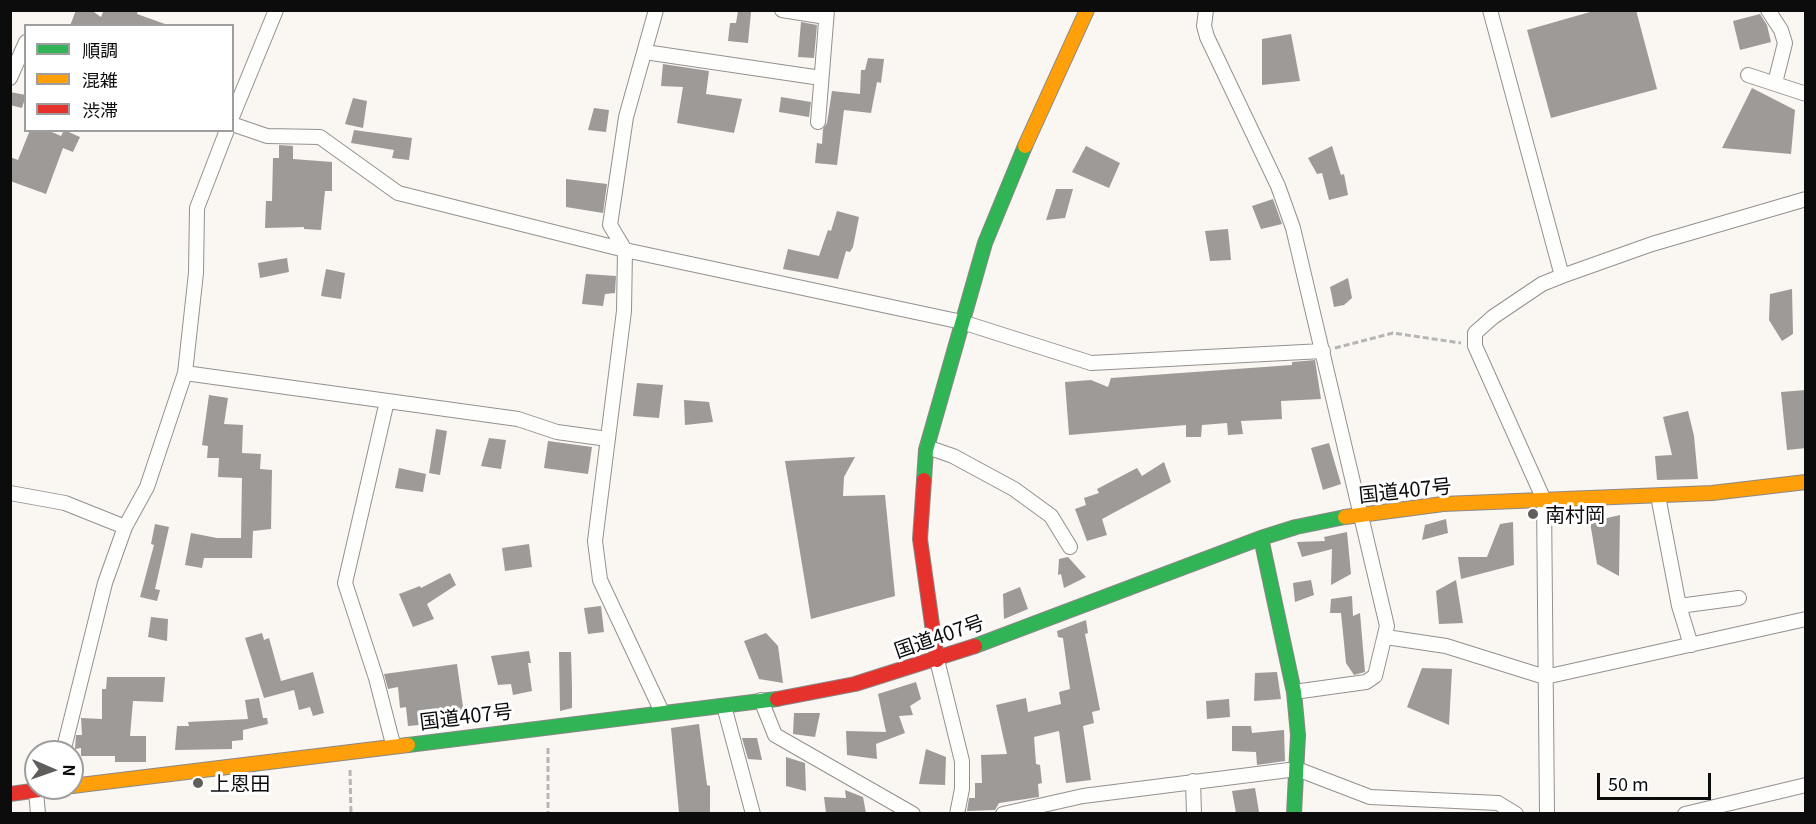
<!DOCTYPE html>
<meta charset="utf-8">
<style>
body{margin:0}
#map{position:relative;width:1816px;height:824px;overflow:hidden;background:#faf6f2;font-family:Georgia,"Noto Sans JP",serif}
canvas{display:block}
.frame{position:absolute;inset:0;border:12px solid #0c0c0c;pointer-events:none}
.legend{position:absolute;left:24px;top:24px;width:210px;height:108px;box-sizing:border-box;background:#fff;border:2px solid #9e9e9e;margin:0;padding:8px 10px;list-style:none;font-size:18px;color:#0c0c0c}
.legend li{display:flex;align-items:center;gap:12px;height:30px}
.legend b{width:30px;border:2px solid #9e9e9e}
.north{position:absolute;left:24px;top:740px;width:60px;height:60px;box-sizing:border-box;background:#fff;border:2px solid #9e9e9e;border-radius:50%;rotate:92deg;font-size:16px;font-weight:700;line-height:24px;text-align:center;color:#0c0c0c}
.north::after{content:'';display:block;margin:auto;width:21px;height:27px;background:#5f5e5c;clip-path:polygon(50% 0,100% 100%,50% 72%,0 100%)}
.scale{position:absolute;left:1597px;top:773px;width:114px;height:27px;box-sizing:border-box;border:3px solid #0c0c0c;border-top:0;padding-left:8px;font-size:18px;line-height:21px;white-space:nowrap;color:#0c0c0c;-webkit-text-stroke:4px #fff;paint-order:stroke}
</style>
<div id="map">
<canvas width="1816" height="824"></canvas>
<div class="frame"></div>
<ul class="legend">
<li><b style="height:8px;background:#30b455"></b>順調</li>
<li><b style="height:8px;background:#ff9f0a"></b>混雑</li>
<li><b style="height:8px;background:#e5322d"></b>渋滞</li>
</ul>
<div class="north">N</div>
<div class="scale">50 m</div>
</div>
<script>
const ctx = document.querySelector('canvas').getContext('2d');
ctx.lineJoin = 'round';
function fillPath(path, color) { ctx.fillStyle = color; ctx.fill(path, 'evenodd'); }
const poly = rows => new Path2D(rows.map(r => 'M' + r).join(''));
function stroke(path, color, width, dash) { ctx.strokeStyle = color; ctx.lineWidth = width; ctx.lineCap = dash ? 'butt' : 'round'; ctx.setLineDash(dash || []); ctx.stroke(path); }
function drawText(font, color, halo, rows, align = 'center') {
  ctx.font = font + ' Georgia,"Noto Sans JP",serif'; ctx.lineWidth = 6; ctx.setLineDash([]); ctx.textBaseline = 'middle'; ctx.strokeStyle = halo; ctx.fillStyle = color; for (const [text, x, y, turn = 0] of rows) {
    ctx.save(); ctx.translate(x, y); ctx.rotate((+turn || 0) * Math.PI / 180); ctx.textAlign = isNaN(turn) ? turn : align; if (halo) ctx.strokeText(text, 0, 0); ctx.fillText(text, 0, 0); ctx.restore();
  }
}
fillPath(poly([
 [76,10,91,10,101,17,104,10,138,10,137,14,165,24,70,26],
 [1597,10,1636,10,1657,89,1551,118,1527,30],
 [738,11,751,12,748,43,728,41,730,23,736,23],
 [1760,14,1767,25,1771,42,1740,50,1733,21],
 [801,22,817,25,814,58,798,57],
 [1291,34,1300,81,1262,85,1262,39],
 [868,58,884,59,881,83,877,82,871,113,844,110,837,165,815,163,817,143,822,144,823,129,827,123,832,91,860,94,861,70,865,70],
 [663,64,709,71,706,94,742,99,734,133,677,123,683,87,661,86],
 [1752,88,1795,110,1791,154,1722,148],
 [10,92,26,95,22,108,10,105],
 [781,97,811,102,809,117,779,112],
 [353,98,367,101,363,128,345,124],
 [594,108,609,110,606,132,588,130],
 [30,130,47,130,61,136,64,130,80,137,73,152,63,148,46,194,10,181,10,157,18,160],
 [354,130,412,138,409,160,392,158,394,150,351,143],
 [279,145,293,146,293,159,332,162,332,191,325,191,321,230,304,229,304,227,265,228,266,201,272,201,273,158,279,158],
 [1086,146,1120,163,1109,188,1072,172],
 [1332,146,1341,175,1344,174,1348,195,1329,200,1322,173,1317,174,1308,158],
 [566,179,607,184,603,213,566,207],
 [1056,189,1073,189,1065,218,1046,220],
 [1273,199,1282,224,1261,229,1252,206],
 [837,211,859,217,853,247,850,252,846,251,838,279,783,269,788,249,819,256,828,230,831,231],
 [1228,229,1231,260,1210,261,1205,231],
 [287,258,289,272,260,278,258,263],
 [326,269,345,273,341,299,321,296],
 [586,274,616,276,615,293,605,294,603,306,582,304],
 [1348,278,1352,298,1344,305,1334,307,1330,287],
 [1792,289,1793,334,1782,341,1769,320,1770,294],
 [1315,360,1321,399,1281,401,1282,419,1241,421,1243,434,1228,435,1227,423,1202,425,1201,437,1186,437,1186,425,1069,435,1065,382,1091,380,1108,387,1111,378,1292,365,1292,362],
 [637,383,663,385,659,418,633,416],
 [1806,390,1806,448,1787,450,1781,392],
 [209,395,228,398,224,424,243,425,242,453,261,454,260,469,272,470,271,529,253,531,252,558,204,558,202,568,185,565,191,533,217,538,241,538,242,478,218,477,219,458,207,458,208,446,202,445],
 [684,400,709,402,713,422,685,425],
 [1688,411,1694,436,1698,479,1657,480,1655,456,1672,455,1663,417],
 [436,429,447,431,440,475,429,473],
 [489,438,506,440,501,469,481,466],
 [548,441,592,447,588,474,544,468],
 [1329,443,1341,484,1323,490,1311,448],
 [855,457,844,477,843,496,885,495,895,596,811,619,785,461],
 [1164,462,1171,482,1102,519,1107,535,1087,541,1075,509,1086,505,1084,498,1099,493,1097,489,1137,468,1142,476],
 [399,468,426,474,423,492,395,488],
 [1620,515,1619,576,1597,564,1590,522],
 [1446,519,1448,533,1422,540,1425,525],
 [1513,522,1514,565,1461,579,1458,557,1487,557,1500,524],
 [155,524,169,527,155,589,160,590,157,601,140,597,154,545,151,544],
 [1347,532,1351,574,1331,585,1332,549,1302,557,1297,542,1325,541,1324,537],
 [529,544,532,567,505,571,502,548],
 [1068,557,1086,577,1064,588,1061,574,1058,575,1059,559],
 [450,573,456,585,427,604,434,619,413,627,399,594,420,586,421,588],
 [1311,580,1314,595,1295,602,1293,583],
 [1456,580,1463,623,1439,624,1436,591],
 [1020,587,1028,609,1004,619,1003,594],
 [1352,596,1353,616,1360,613,1365,672,1354,675,1346,663,1341,613,1330,613,1331,599],
 [601,606,604,632,588,634,584,608],
 [151,617,168,619,167,641,148,637],
 [1086,620,1088,633,1085,634,1100,710,1092,712,1094,723,1083,726,1091,780,1066,783,1059,731,1034,737,1036,764,1040,765,1042,783,1038,784,1039,797,999,803,995,810,967,811,969,798,975,798,975,783,982,783,981,755,1007,754,996,705,1026,698,1028,712,1061,704,1059,692,1070,689,1063,638,1058,637,1057,631],
 [262,633,264,640,269,638,281,681,313,672,324,713,313,716,310,707,299,710,294,690,264,698,245,638],
 [766,633,778,646,783,683,759,679,744,641],
 [529,651,531,663,528,663,532,691,513,695,511,684,498,685,491,656],
 [559,652,571,652,572,687,572,708,560,711],
 [457,664,465,721,408,726,406,707,400,708,398,687,388,689,384,674],
 [1422,668,1452,669,1449,725,1407,707],
 [1277,672,1281,699,1254,701,1255,673],
 [107,677,165,677,163,702,133,701,130,736,146,736,146,762,115,762,115,756,81,756,81,748,75,749,76,735,82,735,81,718,102,719,102,689,106,689],
 [916,682,921,699,910,706,913,715,899,716,905,733,876,744,877,759,847,755,846,731,886,732,878,694],
 [259,698,263,718,267,718,268,724,243,730,243,740,232,741,232,749,175,750,177,726,189,726,188,722,248,719,245,700],
 [1229,699,1230,717,1207,719,1206,701],
 [794,713,820,713,815,737,793,734],
 [699,724,707,785,710,786,710,813,679,813,671,728],
 [1232,726,1251,726,1252,733,1284,730,1285,761,1257,765,1256,752,1232,751],
 [742,738,757,738,762,760,748,759],
 [926,749,946,757,945,785,919,784],
 [786,757,805,763,806,791,786,786],
 [1255,788,1259,812,1236,813,1232,791],
 [845,790,863,797,866,813,826,813,824,797,846,798]
]), '#9d9a97');
const street = poly([
 [656,10,626,117,610,225,625,250,624,311,595,541,600,580,662,712],
 [782,10,826,17],
 [1206,10,1204,26,1207,37,1278,186,1293,228,1387,626,1375,676,1366,682,1294,692],
 [1490,10,1562,276],
 [1768,10,1781,30,1785,43,1775,83],
 [645,52,821,78],
 [1748,75,1806,94],
 [10,78,26,42],
 [232,117,276,10],
 [818,122,827,10],
 [232,124,267,136,320,137,398,193,625,250,962,322,1091,363,1323,351],
 [185,373,518,419,557,432,608,439],
 [387,401,345,583,376,678,393,744],
 [927,447,953,456,1014,489,1051,516,1070,547],
 [10,493,65,503,125,527],
 [1658,496,1679,606,1691,645],
 [1679,606,1739,598],
 [1386,637,1446,646,1545,677,1806,619],
 [937,660,962,761,962,789,957,814],
 [761,700,775,735,913,814],
 [724,706,753,814],
 [63,752,105,583,125,527,147,487,185,373,196,273,197,208,227,130],
 [1193,781,1194,814],
 [36,791,38,814],
 [1003,814,1083,796,1297,769,1370,797,1498,803,1516,814],
 [1547,814,1544,500,1475,346,1475,333,1493,317,1542,284,1562,276,1652,244,1806,199],
 [1685,814,1806,785]
]);
const fast = poly([
 [924,480,926,450,985,243,1025,146],
 [1261,538,1294,692,1298,735,1294,814],
 [975,646,1261,538,1296,527,1345,517],
 [408,745,777,699]
]);
const slow = poly([
 [1025,146,1087,10],
 [1345,517,1443,504,1712,493,1806,482],
 [72,786,408,745]
]);
const jam = poly([
 [924,480,920,539,937,660],
 [777,699,855,684,975,646],
 [10,794,54,788]
]);
stroke(street, '#939190', 16);
stroke(fast, '#8a8886', 16);
stroke(slow, '#8a8886', 16);
stroke(jam, '#8a8886', 16);
stroke(poly([
 [1335,348,1393,333,1461,343],
 [548,748,548,814],
 [350,770,351,814]
]), '#b7b6b6', 3, [6, 3]);
stroke(street, '#fefefd', 14);
stroke(fast, '#30b455', 14);
stroke(slow, '#ff9f0a', 14);
stroke(jam, '#e5322d', 14);
for (const [x, y, r, color] of [
 [1533,514,6,"#5f5e5c"],
 [198,783,6,"#5f5e5c"]
]) { const dot = new Path2D(); dot.arc(x, y, r, 0, 2 * Math.PI); ctx.fillStyle = color; ctx.fill(dot); stroke(dot, '#fff', 2); }
drawText('20px', '#0c0c0c', '#fff', [
 ["国道407号",1405,490,-6],
 ["国道407号",939,636,-19],
 ["国道407号",466,716,-7]
]);
drawText('20px', '#0c0c0c', '#fff', [
 ["南村岡",1545,514],
 ["上恩田",210,783]
], 'left');
</script>
